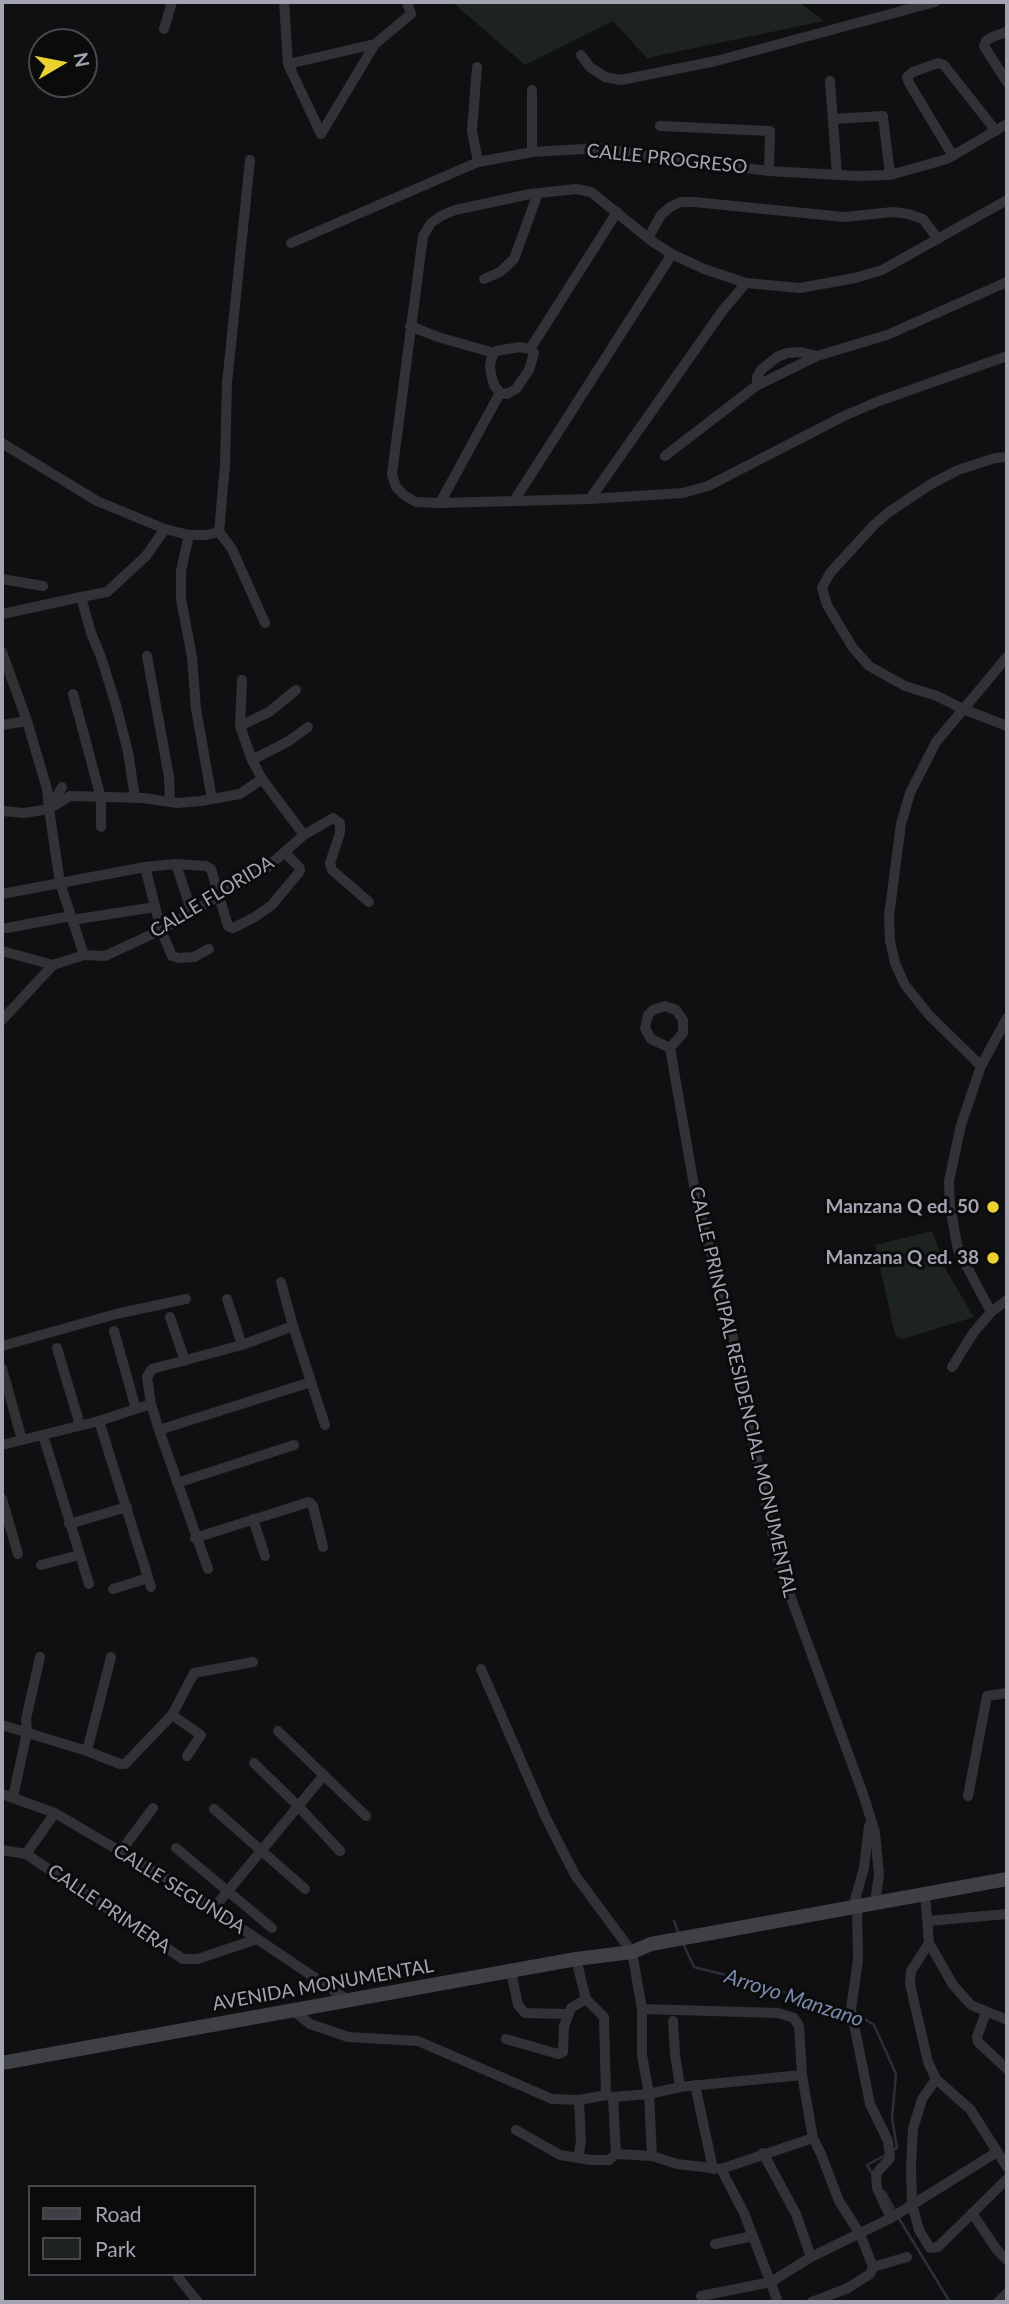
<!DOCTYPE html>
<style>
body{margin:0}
#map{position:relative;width:1009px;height:2304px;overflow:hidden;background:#101012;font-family:Lato,sans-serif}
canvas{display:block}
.frame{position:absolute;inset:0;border:4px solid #a2a4b2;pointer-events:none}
.legend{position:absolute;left:28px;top:2185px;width:228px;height:91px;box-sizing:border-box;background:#0b0b0c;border:2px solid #47484e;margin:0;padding:9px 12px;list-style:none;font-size:21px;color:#a2a4b2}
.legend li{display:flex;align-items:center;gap:14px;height:35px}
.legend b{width:35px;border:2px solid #47484e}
.north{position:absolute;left:28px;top:28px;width:70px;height:70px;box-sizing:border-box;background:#0b0b0c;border:2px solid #47484e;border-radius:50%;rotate:80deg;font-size:19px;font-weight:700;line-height:28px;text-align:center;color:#a2a4b2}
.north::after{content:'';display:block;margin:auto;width:24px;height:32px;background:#ebd12f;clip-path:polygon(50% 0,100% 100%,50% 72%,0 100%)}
</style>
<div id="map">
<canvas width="1009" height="2304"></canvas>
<div class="frame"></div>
<ul class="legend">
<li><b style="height:9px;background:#3f4046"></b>Road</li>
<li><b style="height:19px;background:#1d241f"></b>Park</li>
</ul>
<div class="north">N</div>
</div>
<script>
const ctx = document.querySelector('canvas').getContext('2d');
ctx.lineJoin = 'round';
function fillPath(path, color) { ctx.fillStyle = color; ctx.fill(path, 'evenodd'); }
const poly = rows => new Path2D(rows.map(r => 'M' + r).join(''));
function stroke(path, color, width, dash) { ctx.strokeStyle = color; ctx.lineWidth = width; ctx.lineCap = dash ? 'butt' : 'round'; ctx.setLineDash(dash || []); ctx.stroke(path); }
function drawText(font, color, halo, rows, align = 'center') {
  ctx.font = font + ' Lato,sans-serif'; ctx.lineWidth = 6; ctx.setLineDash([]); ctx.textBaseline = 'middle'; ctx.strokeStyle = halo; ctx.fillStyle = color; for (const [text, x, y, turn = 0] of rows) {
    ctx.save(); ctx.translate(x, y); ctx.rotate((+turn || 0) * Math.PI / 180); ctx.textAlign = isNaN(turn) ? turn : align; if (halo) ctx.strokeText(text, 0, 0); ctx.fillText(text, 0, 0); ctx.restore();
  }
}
fillPath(poly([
 [452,2,799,2,824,21,647,58,613,21,525,65],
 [932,1231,947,1272,974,1317,903,1339,899,1338,895,1334,875,1245]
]), '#1d241f');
stroke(poly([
 [674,1921,679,1934],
 [683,1943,694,1967,777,1988,805,2004,837,2015,848,2016],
 [855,2017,863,2018,874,2025,896,2074,892,2118,897,2148,892,2150],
 [871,2172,867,2165,887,2154],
 [885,2192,895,2211],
 [898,2217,950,2302]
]), '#2b3038', 2.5);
stroke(poly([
 [284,2,288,64,321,134],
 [164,29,172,2],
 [1007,32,992,37,986,41,984,46,1007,82],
 [581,55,590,67,605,77,621,80,716,61,935,2],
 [288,64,375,44,411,14,407,2],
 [477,67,472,131,478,162],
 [830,81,837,175],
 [532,90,532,152],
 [833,119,883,116,890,175],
 [660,126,770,131,769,171],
 [321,134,375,44],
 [953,156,909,83,907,77,913,72,938,63,944,65,996,131],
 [1007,200,882,270,855,278,800,288,746,283,704,269,672,254,653,242,591,192,576,189,530,194,455,210,441,216,431,223,423,236,392,474,396,487,404,495,416,502,440,503,590,499,683,493,708,486,844,416,879,401,1007,356],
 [648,238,661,215,670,207,681,202,694,202,844,217,893,212,908,214,923,219,938,239],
 [291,243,478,162,532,152,601,148,654,157,769,171,857,176,890,175,947,159,1007,124],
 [484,279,500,272,514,259,538,193],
 [410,326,438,337,494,353],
 [520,347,530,349,534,353,529,370,516,389,507,394,500,393,494,385,491,374,490,365,492,357,496,351,520,347],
 [530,349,617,212],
 [757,386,757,377,761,370,777,357,787,353,801,352,817,356],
 [2,443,97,501,165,529],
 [665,456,756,386,817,356,887,335,1007,282],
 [1007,457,995,458,958,470,931,484,889,512,874,525,830,573,822,588,827,605,853,648,869,666,905,686,937,696,963,709,1007,726],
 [590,499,723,310,746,283],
 [514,501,672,254],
 [440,503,500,393],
 [219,532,225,465,227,383,250,160],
 [189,535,206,535,219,532,232,549,265,623],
 [2,579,43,586],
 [2,614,81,597],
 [2,652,27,721,47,789,49,809],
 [147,656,169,777,170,802],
 [73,694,101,798,101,827],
 [2,725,27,721],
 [240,726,242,680],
 [252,760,240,726,269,712,296,690],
 [62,787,49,809,60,883,84,955],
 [135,798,128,752,116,705,101,657,91,633,81,597,107,592,146,556,165,529,189,535,181,571,181,599,192,657,196,709,212,799],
 [2,811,24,813,49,809,70,796,143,798,177,803,201,801,240,794,262,779],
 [304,835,262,779,252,760,289,741,308,727],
 [176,864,191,910],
 [145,867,161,930,172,956,179,958,194,957,209,949],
 [2,894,145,867,176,864,206,866,211,869,228,926,233,928,255,917,272,905,300,871,299,867,285,853],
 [72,920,155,907],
 [7,928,71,916],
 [2,951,53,965],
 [665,1006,676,1010,683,1020,683,1033,670,1048,651,1039,645,1028,648,1015,653,1010,665,1006],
 [2,1020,53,965,84,955,105,956,161,930,265,869,304,835,333,818,340,823,340,833,330,863,332,870,369,902],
 [670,1048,696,1197,731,1328,763,1491,780,1568,863,1794,875,1832,879,1875,875,1903],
 [981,1066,929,1015,905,985,895,963,890,941,889,916,901,824,910,793,936,742,1007,657],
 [281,1282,293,1326],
 [227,1299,242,1345],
 [991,1312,958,1250,950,1206,949,1181,961,1125,981,1066,1007,1018],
 [170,1317,185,1361],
 [114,1331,136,1409],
 [2,1346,116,1314,186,1299],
 [57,1348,80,1425],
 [952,1367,974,1332,991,1312,1007,1300],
 [2,1368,22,1440],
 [151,1404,159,1430],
 [99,1421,151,1587],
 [43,1435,89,1584],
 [2,1445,99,1421,151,1404,147,1377,152,1369,242,1345,293,1326,325,1425],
 [177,1483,294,1445],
 [2,1499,18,1554],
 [253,1519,265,1556],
 [69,1524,127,1507],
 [195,1538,309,1502,313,1506,323,1547],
 [41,1565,79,1555],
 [208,1569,159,1430,311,1382],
 [113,1589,148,1578],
 [481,1669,546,1818,575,1875,632,1952,642,2009],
 [172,1715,201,1735,187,1756],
 [2,1725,87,1751,120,1764,125,1764,172,1715,194,1673,253,1662],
 [278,1731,366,1816],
 [87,1751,111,1657],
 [254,1763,298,1806,340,1851],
 [2,1794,55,1813,174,1883,348,2000],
 [968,1796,987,1696,1007,1693],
 [13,1797,27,1732,26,1719,40,1657],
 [214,1809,305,1889],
 [176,1848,272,1928],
 [2,1850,26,1854,183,1959,198,1959,257,1939],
 [121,1851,153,1808],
 [26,1854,55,1813],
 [925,1893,929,1943,953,1985,971,2005,1007,2020],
 [857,1906,858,1960,851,2009,870,2104,888,2141,890,2158,876,2174,877,2188,891,2218],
 [853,1907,864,1868,869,1826],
 [213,1909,324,1775],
 [928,1921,1007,1914],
 [929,1943,911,1971,910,1984,928,2062,936,2079,970,2109,1007,2167],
 [576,1959,586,1999,604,2017,606,2095],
 [511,1971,518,2005,525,2013,569,2014],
 [294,2011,310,2024,348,2037,418,2041,552,2099,579,2100,606,2095,613,2097,649,2094,652,2156],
 [986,2012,977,2037,978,2042,1007,2069],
 [673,2021,675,2054,680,2087],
 [506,2039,558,2054,563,2052,564,2026,571,2008,586,1999],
 [802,2075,680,2087,649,2094,642,2055,642,2009,778,2013,794,2018,799,2026,802,2075,813,2138,821,2154,839,2201,860,2234,873,2267],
 [936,2079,922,2099,913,2129,911,2166,912,2204,919,2230,930,2248,938,2247,1007,2179],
 [695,2085,713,2169],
 [613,2097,616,2154,652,2156,677,2164,721,2169,813,2138],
 [516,2130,560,2155,591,2160,609,2160,616,2154],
 [763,2153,796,2214,811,2257],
 [578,2158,581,2142,579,2100],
 [721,2169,744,2213,778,2302],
 [972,2213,997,2250,1007,2260],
 [715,2244,753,2236],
 [178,2277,198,2302],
 [701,2296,771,2282,811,2257,891,2218,997,2152],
 [812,2302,848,2288,870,2274,873,2267,907,2257],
 [998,2302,1007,2293]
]), '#323136', 10);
stroke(poly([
 [2,2063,576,1959,632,1952,651,1944,1007,1879]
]), '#3f4046', 14);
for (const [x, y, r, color] of [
 [993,1207,7,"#ebd12f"],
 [993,1258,7,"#ebd12f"]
]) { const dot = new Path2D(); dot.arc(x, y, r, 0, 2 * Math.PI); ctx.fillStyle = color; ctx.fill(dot); stroke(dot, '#0b0b0c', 2.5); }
drawText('19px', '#a2a4b2', '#0b0b0c', [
 ["CALLE PROGRESO",667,159,6],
 ["CALLE FLORIDA",212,897,-31],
 ["CALLE PRINCIPAL RESIDENCIAL MONUMENTAL",743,1392,77],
 ["CALLE SEGUNDA",179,1889,32],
 ["CALLE PRIMERA",109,1909,34],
 ["AVENIDA MONUMENTAL",323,1985,-10]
]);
drawText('bold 19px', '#a2a4b2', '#0b0b0c', [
 ["Manzana Q ed. 50",979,1207],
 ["Manzana Q ed. 38",979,1258]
], 'right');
drawText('italic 21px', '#798aad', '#0b0b0c', [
 ["Arroyo Manzano",794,1998,18]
]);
</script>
